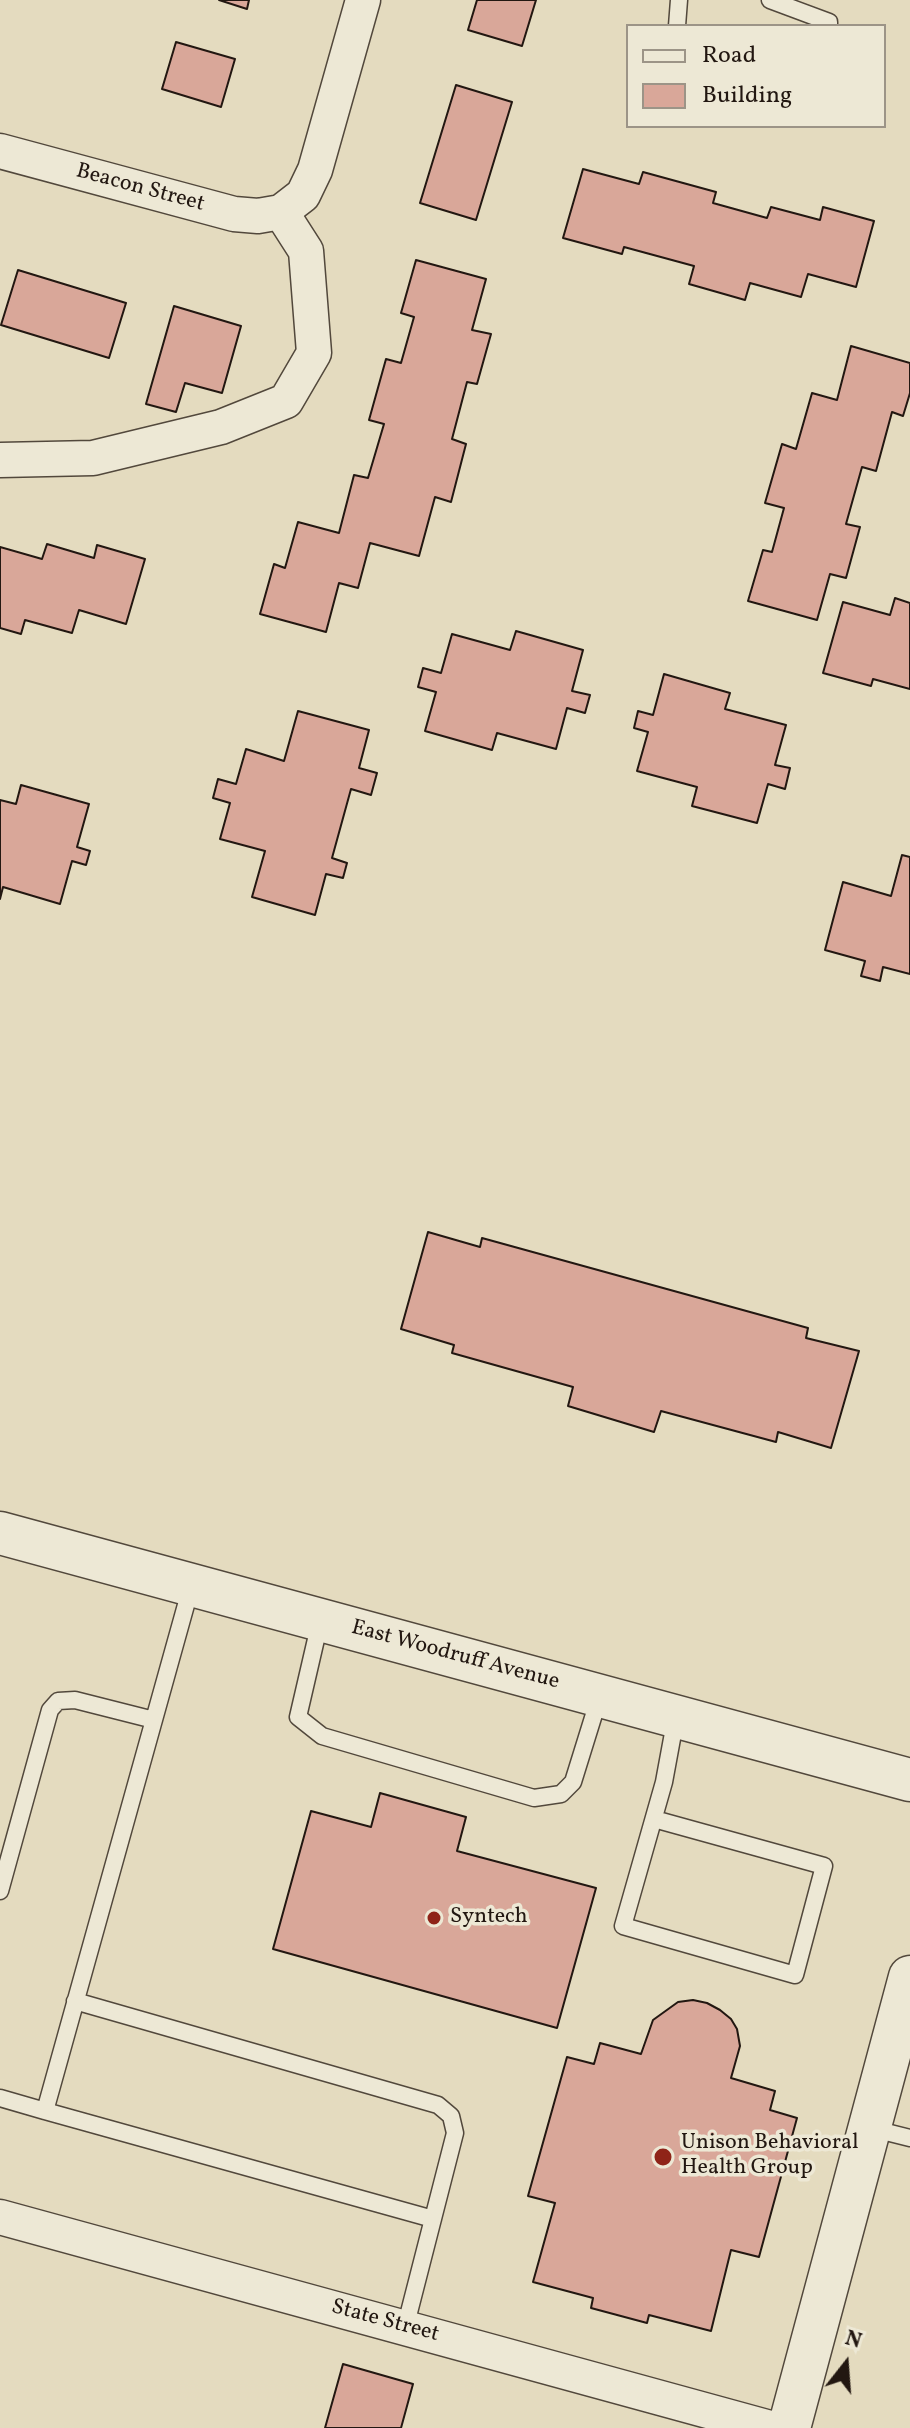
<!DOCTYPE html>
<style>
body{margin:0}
#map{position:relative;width:910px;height:2428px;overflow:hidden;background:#e4dbbf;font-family:Vollkorn,serif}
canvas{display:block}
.legend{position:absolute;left:626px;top:24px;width:260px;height:104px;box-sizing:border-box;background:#ede8d5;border:2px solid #9c9487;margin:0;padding:10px 14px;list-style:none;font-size:24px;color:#221711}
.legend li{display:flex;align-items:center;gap:16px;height:40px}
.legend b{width:40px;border:2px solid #9c9487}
.north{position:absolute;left:806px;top:2324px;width:80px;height:80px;-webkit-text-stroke:6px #ede8d5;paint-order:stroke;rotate:17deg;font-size:22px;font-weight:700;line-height:32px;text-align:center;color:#221711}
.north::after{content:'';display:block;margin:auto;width:28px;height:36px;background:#221711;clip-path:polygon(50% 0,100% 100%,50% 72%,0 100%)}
</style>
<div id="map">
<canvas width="910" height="2428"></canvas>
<ul class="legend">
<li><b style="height:10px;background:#ede8d5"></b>Road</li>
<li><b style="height:22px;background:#d9a799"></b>Building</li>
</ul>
<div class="north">N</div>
</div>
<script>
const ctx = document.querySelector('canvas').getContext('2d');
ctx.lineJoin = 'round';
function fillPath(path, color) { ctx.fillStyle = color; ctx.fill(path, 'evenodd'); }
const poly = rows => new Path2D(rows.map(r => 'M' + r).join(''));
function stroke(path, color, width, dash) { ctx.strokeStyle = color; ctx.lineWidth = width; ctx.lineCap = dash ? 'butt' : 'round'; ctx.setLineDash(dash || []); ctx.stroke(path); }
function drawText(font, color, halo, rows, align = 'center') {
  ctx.font = font + ' Vollkorn,serif'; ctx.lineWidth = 7; ctx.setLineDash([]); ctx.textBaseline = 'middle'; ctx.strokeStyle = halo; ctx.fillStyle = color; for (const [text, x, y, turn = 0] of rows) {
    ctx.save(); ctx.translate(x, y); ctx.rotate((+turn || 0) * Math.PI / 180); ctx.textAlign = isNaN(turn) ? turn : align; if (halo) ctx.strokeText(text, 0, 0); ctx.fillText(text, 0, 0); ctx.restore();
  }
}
const building = poly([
 [219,0,249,0,247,9,219,0],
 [477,0,536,0,522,46,468,30,477,0],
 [176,42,235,59,221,107,162,89,176,42],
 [456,85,512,102,476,220,420,203,456,85],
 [583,169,639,184,643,172,716,192,713,203,767,218,771,207,820,220,823,207,874,221,856,287,808,274,801,297,750,283,745,300,689,284,694,266,624,247,622,254,563,238,583,169],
 [416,260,486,279,472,330,491,334,477,384,467,382,452,439,466,444,451,502,435,497,419,556,370,543,358,588,339,583,326,632,260,614,274,564,285,568,298,522,339,533,354,475,368,478,384,424,369,420,386,359,401,363,414,317,401,313,416,260],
 [18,270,126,303,109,358,1,325,18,270],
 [174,306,241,326,222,393,185,383,176,412,146,404,174,306],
 [851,346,910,363,910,393,903,416,892,412,876,471,862,467,846,524,860,527,846,578,830,574,817,620,748,601,763,550,772,552,784,508,765,503,782,444,796,449,812,393,837,400,851,346],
 [47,544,94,558,97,545,145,559,126,624,79,610,72,633,25,620,21,634,0,628,0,547,42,559,47,544],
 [895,598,910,603,910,689,873,679,871,686,823,673,843,602,890,615,895,598],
 [516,631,583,650,572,691,590,695,585,713,567,708,556,749,497,733,492,750,425,731,436,692,418,687,423,668,441,673,452,634,510,650,516,631],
 [664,674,730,693,725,709,786,725,775,765,790,768,785,789,768,784,757,823,692,806,697,787,637,771,648,732,634,728,638,711,653,715,664,674],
 [298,711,369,730,359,768,377,773,371,795,351,789,332,858,347,863,343,878,326,874,315,915,252,897,265,851,220,839,230,803,213,798,218,779,236,784,246,749,284,761,298,711],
 [21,785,89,804,77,847,90,851,86,865,72,861,60,904,3,887,0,899,0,800,16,804,21,785],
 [902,855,910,857,910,974,883,967,880,981,861,976,865,961,825,950,843,882,891,896,902,855],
 [428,1232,480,1247,482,1238,808,1328,806,1338,859,1351,831,1448,778,1432,776,1442,661,1411,654,1432,568,1406,573,1387,452,1353,454,1345,401,1329,428,1232],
 [380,1793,466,1817,457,1851,596,1888,557,2028,273,1949,311,1811,371,1827,380,1793],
 [693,2000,707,2003,720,2010,731,2019,737,2029,740,2046,731,2078,775,2091,770,2110,797,2118,759,2257,731,2250,711,2331,649,2315,647,2323,591,2308,593,2298,533,2282,555,2203,528,2196,567,2057,594,2064,600,2043,641,2054,653,2020,678,2002,693,2000],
 [343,2364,413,2384,401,2428,325,2428,343,2364]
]);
fillPath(building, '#d9a799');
stroke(building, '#221711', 2);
const service = poly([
 [770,0,829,22,829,26],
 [677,26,679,0],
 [320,1622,298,1717,322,1736,534,1798,561,1794,573,1782,600,1695],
 [654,1819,824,1866,795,1975,623,1926,664,1782,676,1717],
 [0,1891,50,1710,58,1701,75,1700,154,1720],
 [75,2001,438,2105,451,2116,455,2133,405,2328],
 [0,2098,45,2111,191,1587],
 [45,2111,433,2219],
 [870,2128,910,2138]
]);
const minor = poly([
 [0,151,234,214,258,216,281,212,303,195,315,170,363,0],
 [0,460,93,458,221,427,286,401,314,353,306,251,281,212],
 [0,2217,770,2428]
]);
const tertiary = poly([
 [0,1533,910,1780],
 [789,2428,910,1977]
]);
stroke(service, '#52483c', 19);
stroke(minor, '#52483c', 37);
stroke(tertiary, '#52483c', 45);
stroke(service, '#ede8d5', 16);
stroke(minor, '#ede8d5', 34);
stroke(tertiary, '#ede8d5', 42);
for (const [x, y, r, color] of [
 [434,1918,8,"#8f2418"],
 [663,2157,10,"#8f2418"]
]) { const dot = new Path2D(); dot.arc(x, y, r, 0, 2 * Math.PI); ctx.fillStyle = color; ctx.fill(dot); stroke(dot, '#ede8d5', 3); }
drawText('22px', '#221711', '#ede8d5', [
 ["Beacon Street",140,189,15],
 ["East Woodruff Avenue",455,1656,15],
 ["State Street",385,2322,15]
]);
drawText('22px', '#221711', '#ede8d5', [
 ["Syntech",450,1918],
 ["Unison Behavioral",681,2144],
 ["Health Group",681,2169]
], 'left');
</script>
